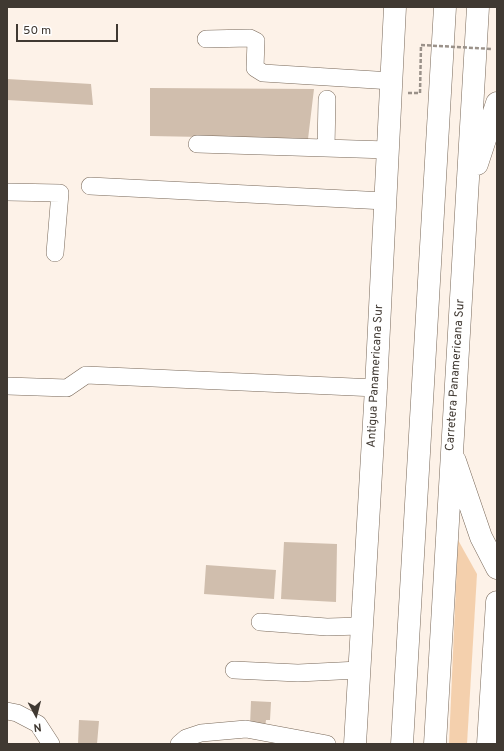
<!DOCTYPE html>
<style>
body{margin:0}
#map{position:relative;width:504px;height:751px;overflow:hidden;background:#fdf2e8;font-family:Overpass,sans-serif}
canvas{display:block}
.frame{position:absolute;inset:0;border:8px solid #403932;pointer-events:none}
.north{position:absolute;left:16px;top:695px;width:40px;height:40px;-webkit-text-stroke:3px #fff;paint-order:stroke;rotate:173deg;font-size:11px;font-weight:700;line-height:16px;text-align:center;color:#403932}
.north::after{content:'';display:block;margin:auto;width:14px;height:18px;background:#403932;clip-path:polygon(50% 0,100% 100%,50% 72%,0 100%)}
.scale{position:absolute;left:16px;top:24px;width:102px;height:18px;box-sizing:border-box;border:2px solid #403932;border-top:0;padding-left:5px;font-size:12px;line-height:14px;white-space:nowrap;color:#403932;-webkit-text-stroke:3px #fff;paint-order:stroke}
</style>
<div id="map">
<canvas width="504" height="751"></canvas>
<div class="frame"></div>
<div class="north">N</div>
<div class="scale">50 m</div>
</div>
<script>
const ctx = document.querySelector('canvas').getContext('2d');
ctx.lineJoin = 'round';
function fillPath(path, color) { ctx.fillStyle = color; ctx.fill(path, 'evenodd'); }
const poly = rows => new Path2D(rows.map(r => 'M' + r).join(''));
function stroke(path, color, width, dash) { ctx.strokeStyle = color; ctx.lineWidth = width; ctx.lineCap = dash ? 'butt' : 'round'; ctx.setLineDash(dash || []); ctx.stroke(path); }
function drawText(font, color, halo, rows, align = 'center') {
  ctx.font = font + ' Overpass,sans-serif'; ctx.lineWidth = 3.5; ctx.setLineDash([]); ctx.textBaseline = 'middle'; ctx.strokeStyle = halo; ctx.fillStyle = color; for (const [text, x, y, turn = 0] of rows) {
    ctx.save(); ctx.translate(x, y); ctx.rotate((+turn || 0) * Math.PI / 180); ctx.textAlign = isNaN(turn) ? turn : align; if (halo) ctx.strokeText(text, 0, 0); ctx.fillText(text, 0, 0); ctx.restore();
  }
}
fillPath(poly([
 [458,540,477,574,467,744,449,744]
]), '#f4d0ad');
fillPath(poly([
 [7,79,91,84,93,105,7,100],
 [150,88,314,89,308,139,150,136],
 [284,542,337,544,336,602,281,599],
 [206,565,276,570,274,599,204,594],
 [251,701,271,702,270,720,266,720,265,727,250,726],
 [79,720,99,721,97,744,78,744]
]), '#d0bead');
const minor = poly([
 [206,39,250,38,256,41,255,68,263,73,392,81],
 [197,144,388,150],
 [326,148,327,99],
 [90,186,385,201],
 [7,192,60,193,55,253],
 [7,386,67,388,86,375,376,388],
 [260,622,327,627,361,626],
 [234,670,298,673,359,670],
 [7,711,17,713,38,724,51,744],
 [179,744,186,738,201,733,246,729,327,744]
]);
const major = poly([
 [355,744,376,388,395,7],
 [488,744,497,602]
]);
const highway = poly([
 [477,164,497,103],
 [455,461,481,537,497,568],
 [402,744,445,7],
 [435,744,478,7]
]);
stroke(minor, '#786859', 18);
stroke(major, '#786859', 23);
stroke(highway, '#786859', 23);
stroke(poly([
 [408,93,420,93,421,45]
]), '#9a9189', 2.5, [4, 2]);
stroke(minor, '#fff', 17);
stroke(major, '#fff', 22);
stroke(highway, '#fff', 22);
stroke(poly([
 [421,45,492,49]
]), '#9a9189', 2.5, [4, 2]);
drawText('12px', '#403932', '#fff', [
 ["Carretera Panamericana Sur",456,375,-86],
 ["Antigua Panamericana Sur",376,376,-87]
]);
</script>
